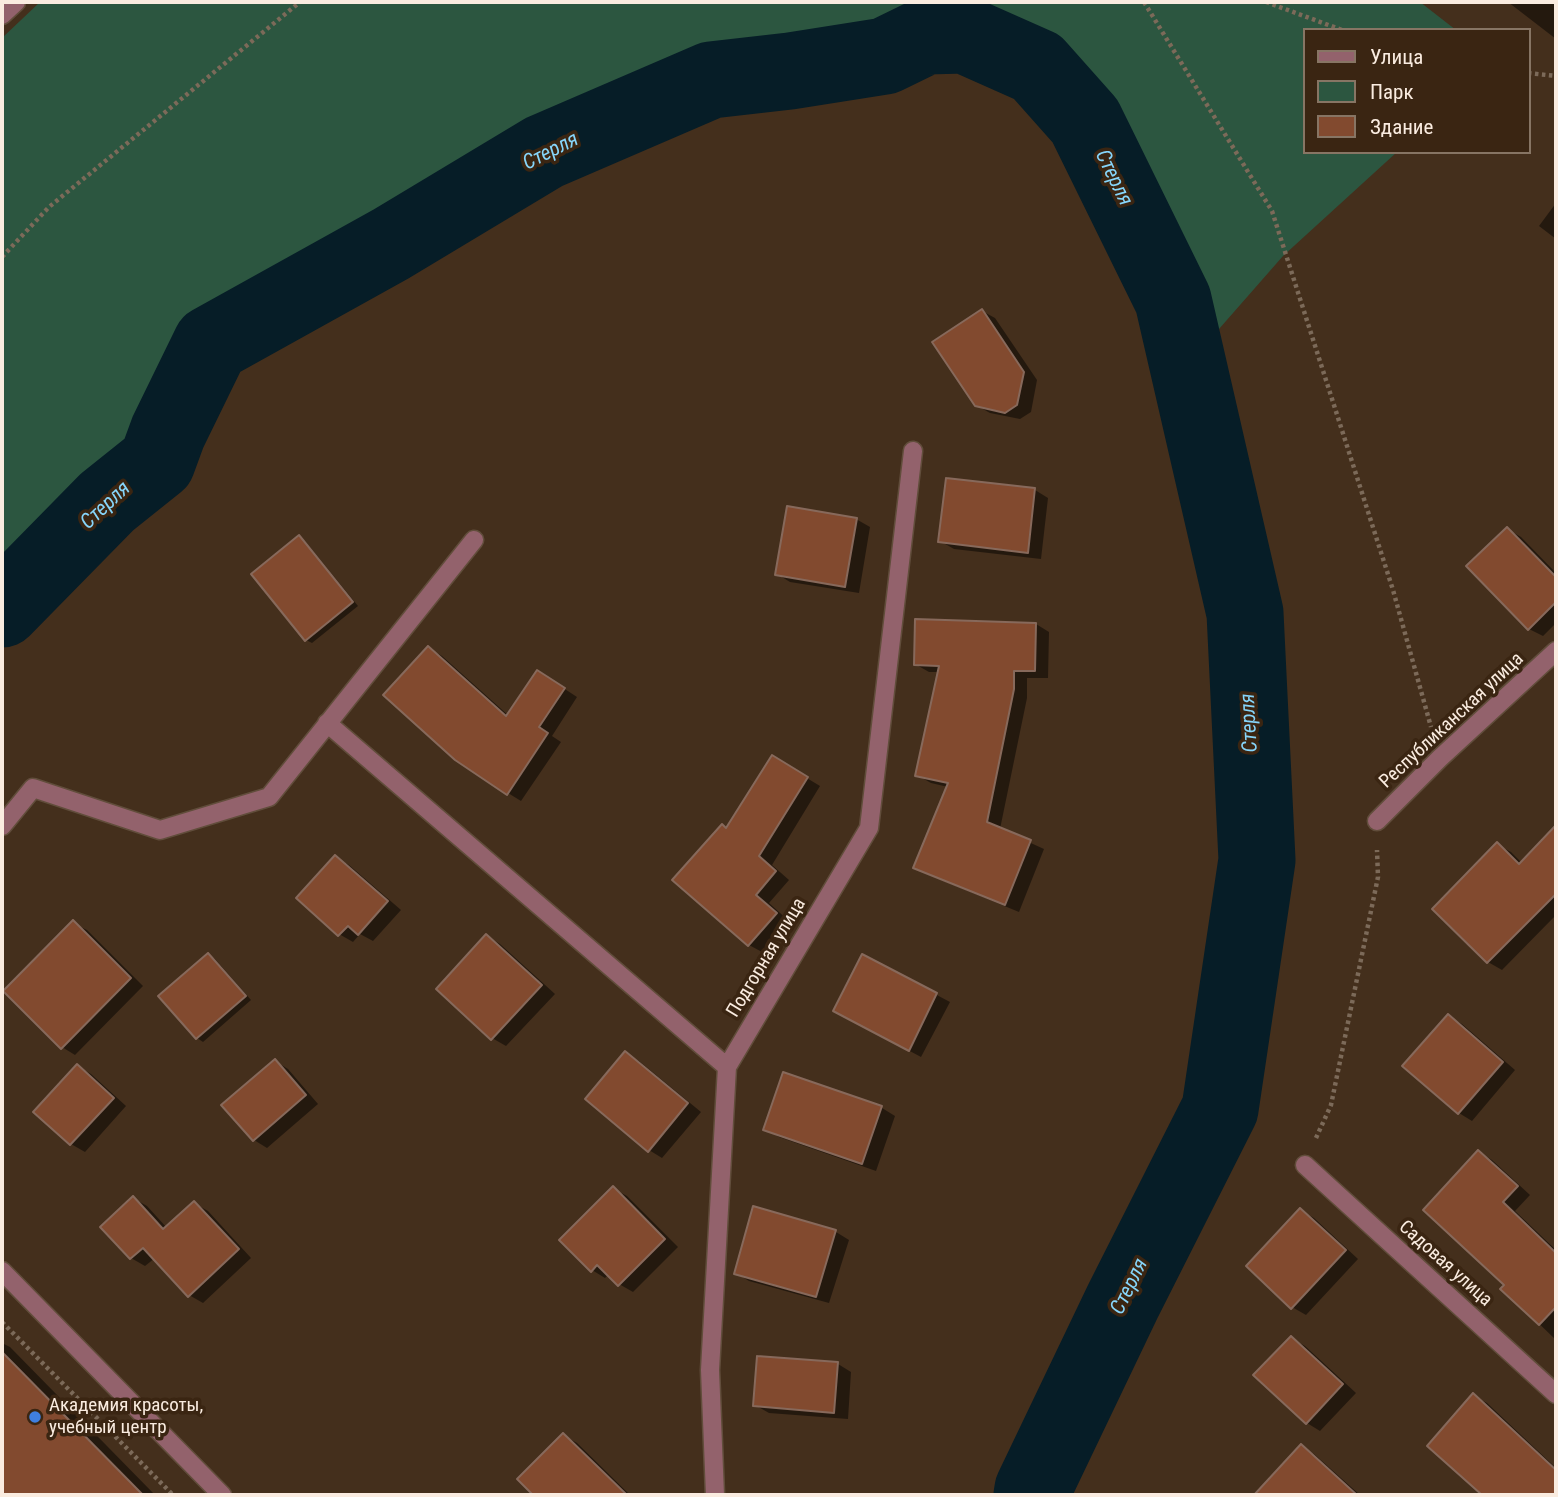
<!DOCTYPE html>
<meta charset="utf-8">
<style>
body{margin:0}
#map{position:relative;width:1558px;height:1497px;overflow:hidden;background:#442f1c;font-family:"Roboto Condensed",sans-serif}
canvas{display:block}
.frame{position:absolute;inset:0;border:4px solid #faece0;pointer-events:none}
.legend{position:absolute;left:1303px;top:28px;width:228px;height:126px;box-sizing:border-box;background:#3a2512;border:2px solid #877564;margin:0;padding:9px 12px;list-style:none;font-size:21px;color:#faece0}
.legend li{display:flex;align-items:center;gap:14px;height:35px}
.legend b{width:35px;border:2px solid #877564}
</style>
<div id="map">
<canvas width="1558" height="1497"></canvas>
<div class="frame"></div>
<ul class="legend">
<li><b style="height:9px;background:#93626c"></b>Улица</li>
<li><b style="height:19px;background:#2c5640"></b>Парк</li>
<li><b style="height:19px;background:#824a2f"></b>Здание</li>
</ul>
</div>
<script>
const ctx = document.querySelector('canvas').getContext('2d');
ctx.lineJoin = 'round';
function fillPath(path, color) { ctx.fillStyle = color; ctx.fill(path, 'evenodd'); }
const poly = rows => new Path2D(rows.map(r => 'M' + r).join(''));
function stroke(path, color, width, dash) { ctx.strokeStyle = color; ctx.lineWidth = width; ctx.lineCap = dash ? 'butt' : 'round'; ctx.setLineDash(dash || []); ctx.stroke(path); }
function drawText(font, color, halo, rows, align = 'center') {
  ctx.font = font + ' "Roboto Condensed",sans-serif'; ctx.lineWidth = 7; ctx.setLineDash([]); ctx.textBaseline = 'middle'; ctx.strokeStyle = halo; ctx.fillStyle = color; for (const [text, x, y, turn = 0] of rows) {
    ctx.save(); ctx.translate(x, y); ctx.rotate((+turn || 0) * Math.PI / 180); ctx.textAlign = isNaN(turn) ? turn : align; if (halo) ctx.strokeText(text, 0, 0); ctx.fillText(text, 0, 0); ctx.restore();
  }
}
fillPath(poly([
 [40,2,1420,2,1456,30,1304,30,1304,152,1397,152,1283,256,1212,337,1104,109,1041,40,948,9,865,37,706,56,581,108,254,300,193,323,143,440,2,569,2,38]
]), '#2c5640');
fillPath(poly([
 [1508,2,1556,2,1556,39],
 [1556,203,1556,239,1539,226],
 [982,311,995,318,1037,380,1031,412,1020,419,990,413,976,405],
 [1035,490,1048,498,1041,559,954,549,940,541],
 [856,519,870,527,859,593,790,582,777,574],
 [1507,529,1521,537,1556,573,1556,623,1543,636,1529,629],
 [299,537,305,541,358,606,312,643,306,640],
 [1036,624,1049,632,1048,678,1027,678,1027,698,1000,829,1044,849,1019,912,929,875,915,868,948,787,931,783,917,775,939,672,929,672,915,664],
 [429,648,442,656,509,716,551,680,577,697,552,736,561,742,521,801,508,793],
 [772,757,820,786,772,865,789,880,769,903,789,921,762,952,749,945,728,829],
 [1556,827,1556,915,1502,970,1488,962,1434,909,1498,845,1511,852,1522,863],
 [335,857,349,865,401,910,373,941,360,934,353,942,339,934],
 [73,923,87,930,143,986,75,1055,62,1047],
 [487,936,500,944,555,994,506,1046,492,1038],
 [208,955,215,959,251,1000,203,1042,197,1038],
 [863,956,950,1002,921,1057,848,1018],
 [1448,1016,1462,1024,1515,1070,1472,1121,1459,1113],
 [626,1053,639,1061,701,1112,662,1158,649,1150],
 [275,1061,288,1069,318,1104,267,1148,254,1140],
 [77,1066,91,1074,126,1106,85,1152,71,1144,36,1112],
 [784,1075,882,1108,895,1116,876,1171,779,1137,766,1130],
 [1479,1152,1492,1160,1530,1195,1515,1211,1556,1250,1556,1340,1503,1289,1506,1285],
 [614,1189,627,1196,678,1247,633,1292,619,1284,609,1274,605,1278,592,1270],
 [133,1198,147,1206,167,1228,194,1203,208,1211,251,1258,203,1303,189,1295,155,1258,145,1266,131,1258],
 [754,1208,836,1232,849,1240,829,1303,749,1281,736,1273],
 [1300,1210,1314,1218,1358,1259,1306,1315,1292,1307],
 [1291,1338,1305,1346,1356,1393,1320,1431,1307,1423],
 [2,1343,10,1347,155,1495,2,1495],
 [838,1364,851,1372,848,1419,769,1413,755,1405],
 [1474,1396,1487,1403,1556,1468,1556,1495,1483,1495],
 [563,1435,577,1443,630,1495,536,1495,519,1479],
 [1301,1446,1314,1454,1360,1495,1257,1495]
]), '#0007');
stroke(poly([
 [2,609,107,502,157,462,168,432,211,344,391,244,544,152,711,80,790,71,885,56,926,36,965,35,1037,67,1085,121,1173,300,1245,613,1257,860,1220,1109,1123,1301,1033,1489,1032,1495]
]), '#061d27', 77);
const building = poly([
 [982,309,1024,372,1017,405,1005,413,975,406,932,342,982,309],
 [946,478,1035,488,1028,553,938,542,946,478],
 [787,506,857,518,845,587,775,575,787,506],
 [1507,527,1556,577,1556,602,1528,630,1466,566,1507,527],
 [299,535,353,602,305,641,251,574,299,535],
 [915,619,1036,623,1035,671,1014,671,1014,689,987,822,1031,840,1005,905,913,868,948,783,915,776,939,666,914,665,915,619],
 [428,646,506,716,537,670,565,688,539,727,548,733,507,795,455,760,383,695,428,646],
 [772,755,808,777,759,856,776,871,756,895,777,913,748,946,672,880,722,824,726,828,772,755],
 [1556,825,1556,894,1487,963,1432,909,1497,842,1519,864,1556,825],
 [335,855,388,901,358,935,348,926,338,936,296,898,335,855],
 [73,920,131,978,61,1049,3,991,73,920],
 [486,934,542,985,491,1040,436,989,486,934],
 [208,953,246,996,196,1039,158,996,208,953],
 [862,954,937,993,909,1051,833,1011,862,954],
 [1448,1014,1503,1062,1458,1114,1402,1066,1448,1014],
 [625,1051,688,1103,648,1152,585,1099,625,1051],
 [275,1059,306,1095,253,1141,221,1105,275,1059],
 [77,1064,114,1098,70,1145,33,1112,77,1064],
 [783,1072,882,1106,862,1164,763,1130,783,1072],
 [1478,1150,1518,1186,1503,1202,1556,1253,1556,1307,1539,1325,1500,1289,1504,1285,1423,1210,1478,1150],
 [613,1186,665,1239,618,1286,597,1265,591,1272,559,1240,613,1186],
 [133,1196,163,1229,194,1201,239,1249,188,1297,143,1248,130,1259,100,1227,133,1196],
 [753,1206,836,1230,816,1297,734,1274,753,1206],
 [1300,1208,1346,1250,1291,1309,1246,1266,1300,1208],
 [1291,1336,1343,1384,1306,1424,1253,1375,1291,1336],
 [2,1352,143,1495,2,1495,2,1352],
 [757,1356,838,1362,834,1413,753,1406,757,1356],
 [1473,1393,1556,1470,1556,1495,1482,1495,1427,1446,1473,1393],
 [563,1433,627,1495,533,1495,517,1479,563,1433],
 [1301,1444,1357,1495,1254,1495,1301,1444]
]);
fillPath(building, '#824a2f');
stroke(building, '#87695b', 2);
const lane = poly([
 [2,15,16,2]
]);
const street = poly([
 [327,723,727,1067],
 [1377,821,1440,758,1556,651],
 [2,826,33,788,160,830,269,797,474,540],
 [1305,1165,1556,1394],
 [2,1271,222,1495],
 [715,1495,710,1370,727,1067,869,828,913,451]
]);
stroke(lane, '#614d3b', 21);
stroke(street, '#614d3b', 21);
stroke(poly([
 [1144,2,1272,211,1393,590,1431,727],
 [1266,2,1342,30],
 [1528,73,1556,76],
 [2,257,49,207,300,2],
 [1316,1138,1331,1105,1378,877,1377,850],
 [2,1322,173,1495]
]), '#7c6a59', 4.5, [3.5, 3.5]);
stroke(lane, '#93626c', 18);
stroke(street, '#93626c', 18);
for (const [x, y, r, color] of [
 [35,1417,7,"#3f7fe0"]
]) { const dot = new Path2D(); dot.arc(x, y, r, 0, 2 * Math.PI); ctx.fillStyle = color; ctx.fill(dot); stroke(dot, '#3a2512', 2.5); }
drawText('19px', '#faece0', '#3a2512', [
 ["Республиканская улица",1452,721,-43],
 ["Подгорная улица",767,958,-59],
 ["Садовая улица",1445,1264,42]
]);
drawText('19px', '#faece0', '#3a2512', [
 ["Академия красоты,",49,1406],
 ["учебный центр",49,1428]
], 'left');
drawText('italic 21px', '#86d5fa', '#3a2512', [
 ["Стерля",551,152,-27],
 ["Стерля",1113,178,64],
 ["Стерля",106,506,-43],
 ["Стерля",1250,723,-93],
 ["Стерля",1130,1287,-64]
]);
</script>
